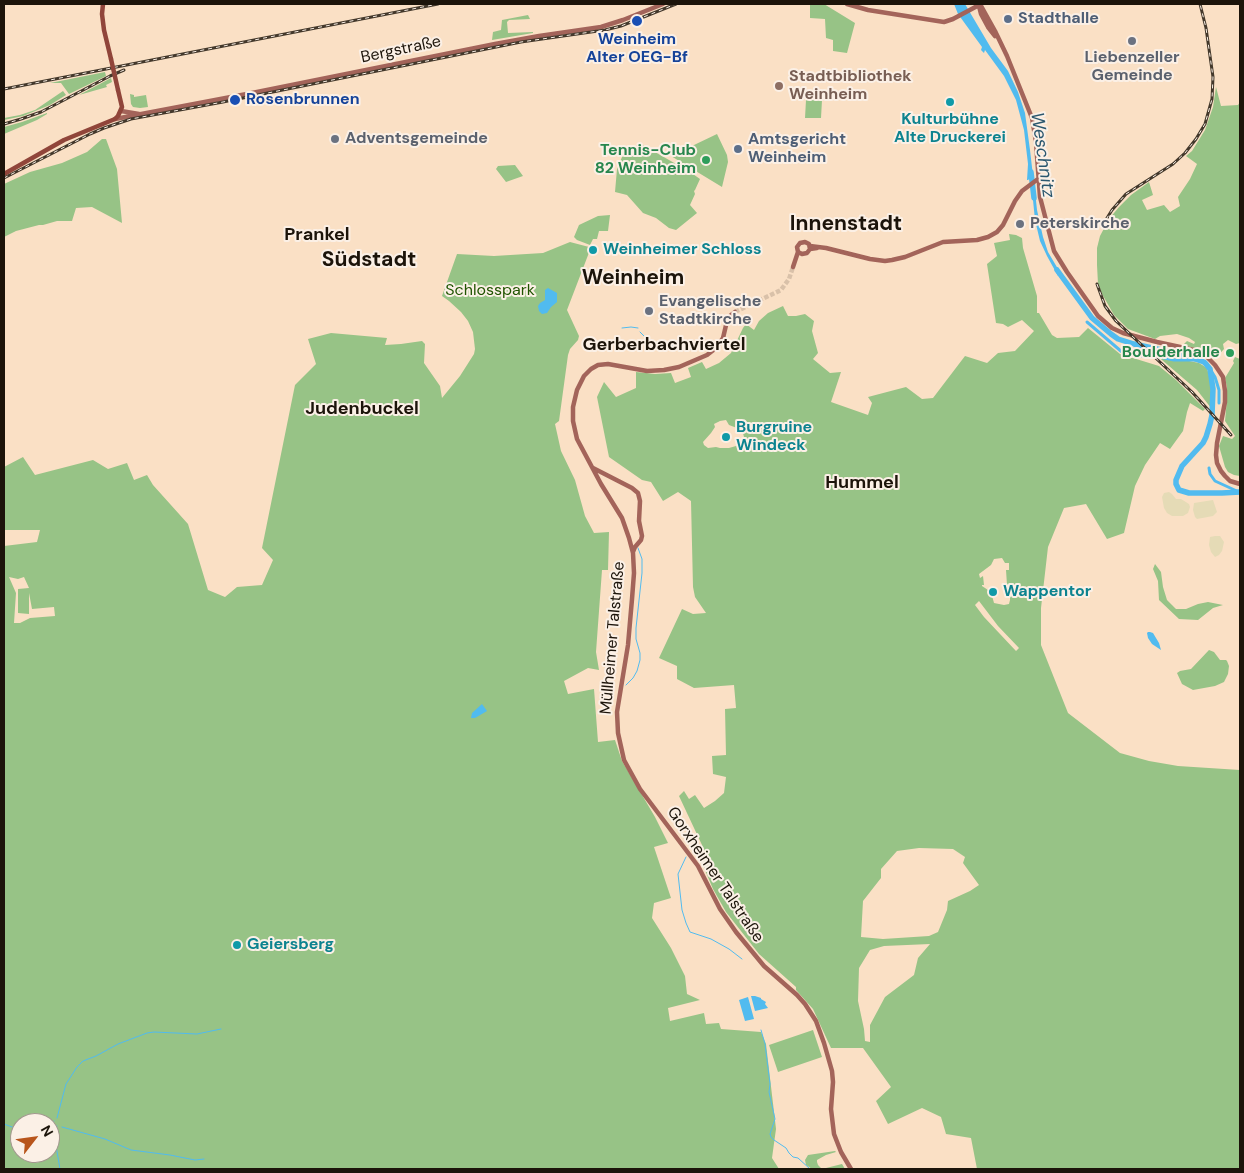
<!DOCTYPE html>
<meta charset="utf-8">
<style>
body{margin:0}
#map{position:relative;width:1244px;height:1173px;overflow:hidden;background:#fae0c5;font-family:"DM Sans",sans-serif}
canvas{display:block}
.frame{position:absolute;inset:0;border:5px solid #1c140a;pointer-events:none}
.north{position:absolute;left:10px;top:1113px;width:50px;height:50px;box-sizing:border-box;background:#fbf0e6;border:1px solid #a2988e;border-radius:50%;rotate:60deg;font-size:14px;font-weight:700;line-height:20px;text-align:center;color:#1c140a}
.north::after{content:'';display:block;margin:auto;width:18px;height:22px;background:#b8551b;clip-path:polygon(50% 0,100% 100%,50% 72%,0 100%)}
</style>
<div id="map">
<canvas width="1244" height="1173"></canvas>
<div class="frame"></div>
<div class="north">N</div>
</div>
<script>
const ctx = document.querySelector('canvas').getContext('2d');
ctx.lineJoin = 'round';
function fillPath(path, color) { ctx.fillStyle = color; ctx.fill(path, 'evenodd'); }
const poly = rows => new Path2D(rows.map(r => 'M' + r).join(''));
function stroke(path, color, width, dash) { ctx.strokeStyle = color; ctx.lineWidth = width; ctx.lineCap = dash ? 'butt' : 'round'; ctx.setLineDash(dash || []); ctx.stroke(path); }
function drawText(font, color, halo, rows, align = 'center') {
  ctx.font = font + ' "DM Sans",sans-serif'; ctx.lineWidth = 4; ctx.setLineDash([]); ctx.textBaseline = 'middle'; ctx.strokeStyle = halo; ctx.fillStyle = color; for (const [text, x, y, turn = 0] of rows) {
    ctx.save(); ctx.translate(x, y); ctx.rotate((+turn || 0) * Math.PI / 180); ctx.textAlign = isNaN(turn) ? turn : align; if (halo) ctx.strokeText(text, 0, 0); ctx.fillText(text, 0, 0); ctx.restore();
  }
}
fillPath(poly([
 [810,4,824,4,855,23,847,53,833,51,833,40,826,38,825,19,810,18],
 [528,15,530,19,509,20,507,22,508,33,533,32,533,33,492,40,493,32,501,30,502,20],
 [105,72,106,76,69,94,61,83,50,83],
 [111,78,112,82,106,85,107,87,79,95],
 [1216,87,1221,106,1238,105,1240,102,1240,343,1236,344,1228,340,1223,344,1224,349,1215,359,1209,353,1202,350,1183,345,1187,341,1194,344,1195,342,1189,338,1177,334,1160,336,1155,339,1128,329,1114,315,1102,294,1098,284,1097,265,1097,248,1100,236,1109,219,1119,207,1131,195,1149,182,1153,195,1142,200,1147,210,1164,205,1170,212,1180,206,1178,197,1190,179,1197,164,1186,156,1192,151,1205,130,1213,107],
 [63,91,66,95,50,105,23,116,4,120,4,118,20,115,35,110],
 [130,94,134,95,134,97,146,95,148,107,140,108,133,107,131,104],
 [806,100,822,100,821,118,805,118],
 [47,113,47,114,37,120,4,134,4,127,22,122],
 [717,134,727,155,728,162,722,187,671,156],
 [102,139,106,139,117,169,122,223,92,207,76,208,72,221,57,221,43,225,39,225,16,231,4,237,4,184,30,172,62,163,87,152],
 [639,144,641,144,690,172,700,179,695,190,694,191,695,194,690,205,697,213,676,230,669,228,656,218,643,213,627,195,615,192,617,169,622,157,628,151],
 [515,165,523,176,506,182,496,169,498,166],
 [610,215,608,231,599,231,597,239,593,239,590,245,577,240,574,237,579,225,598,216],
 [1009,234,1016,235,1022,238,1023,248,1037,296,1037,313,1039,313,1052,335,1057,338,1079,337,1088,328,1120,354,1159,366,1176,380,1205,409,1203,411,1190,403,1187,412,1183,431,1170,449,1160,443,1145,465,1135,486,1124,533,1107,539,1086,504,1064,508,1048,547,1041,608,1041,645,1068,713,1120,753,1149,761,1178,766,1240,770,1240,1169,977,1169,971,1138,946,1134,941,1117,922,1108,888,1124,876,1101,891,1087,863,1048,831,1048,813,1009,796,990,796,987,759,954,726,912,713,889,697,851,702,845,679,796,684,791,689,799,695,795,704,808,715,801,724,793,726,777,713,774,712,756,726,755,725,709,736,708,734,685,694,688,677,679,677,666,659,658,682,609,693,614,706,613,695,597,693,587,691,501,678,492,663,501,651,482,642,480,609,457,597,397,604,382,616,397,636,388,636,372,655,374,671,373,675,383,691,377,688,368,702,362,706,369,719,363,731,353,743,328,746,324,754,330,759,321,768,313,783,306,788,316,796,316,805,314,814,321,812,331,818,353,813,359,830,373,841,372,831,402,868,415,872,403,868,397,906,387,922,399,933,398,965,356,987,363,998,353,1015,351,1034,331,1022,320,1008,327,1003,324,996,323,987,264,997,256,994,243,1010,240],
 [726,420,729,425,737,428,743,433,744,437,741,442,736,446,729,448,720,448,716,447,708,448,704,445,703,442,711,433,715,427,714,424,720,421],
 [1002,558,1005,563,1009,563,1009,570,1006,570,1007,585,1010,592,1010,600,1009,604,1004,605,994,603,991,592,982,586,982,585,984,585,983,576,980,578,979,574,991,565,994,559],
 [979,601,998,626,1019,648,1016,651,984,617,975,605],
 [919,848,953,849,965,857,963,863,979,885,970,891,948,901,947,910,938,932,929,936,883,939,861,937,863,901,881,878,881,869,897,851],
 [930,944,918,958,914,975,885,997,870,1025,870,1042,865,1041,864,1029,858,1001,859,968,870,950,884,946],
 [570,242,589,247,590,250,567,310,579,336,578,340,570,349,568,355,559,421,555,424,561,451,575,480,585,516,594,533,609,532,608,570,602,570,596,652,599,670,588,668,564,681,568,694,594,689,598,742,615,740,622,761,655,817,668,843,654,847,671,898,654,903,652,918,671,948,685,976,687,994,700,1000,668,1008,670,1021,704,1013,706,1024,719,1023,721,1029,761,1032,766,1044,776,1129,772,1158,779,1169,4,1169,4,546,37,542,40,530,4,530,4,467,23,457,35,475,93,460,108,469,127,463,134,480,147,475,153,485,188,524,208,590,225,597,237,587,262,585,273,560,262,548,295,385,316,364,308,339,331,333,387,338,385,345,401,344,422,341,425,344,424,363,440,386,442,398,460,376,474,354,475,349,473,332,468,321,461,312,449,301,442,296,457,254,494,256,543,253],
 [9,577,18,579,24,577,29,588,18,589,18,613,29,614,29,593,32,609,54,607,55,616,30,618,20,623,14,623,16,593],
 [20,1123,50,1123,50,1153,20,1153],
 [1155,354,1199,363,1207,368,1212,388,1211,408,1197,390],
 [1235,357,1240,359,1240,476,1234,475,1228,472,1225,467,1219,446,1223,436,1232,439,1235,436,1225,421,1227,399,1227,387,1225,378,1234,363,1233,361],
 [1155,564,1161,572,1163,587,1167,600,1176,609,1186,609,1198,604,1208,602,1223,605,1213,608,1198,620,1179,619,1159,600,1158,581,1153,569],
 [1209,650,1214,652,1220,660,1226,660,1227,661,1229,666,1228,674,1224,682,1215,686,1193,690,1182,684,1177,673,1180,671,1191,669],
 [813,1030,822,1057,778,1072,769,1045],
 [835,1151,836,1152,826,1155,817,1160,817,1162,818,1165,821,1168,826,1168,842,1164,845,1169,812,1169,806,1165,805,1160,808,1155]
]), '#97c386');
fillPath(poly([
 [1169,492,1172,494,1176,499,1181,499,1189,504,1190,507,1188,513,1183,516,1172,516,1167,513,1164,508,1162,497,1164,493],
 [1213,500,1217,512,1213,516,1197,519,1195,517,1193,510,1194,503],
 [1215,536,1220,536,1224,542,1222,551,1219,555,1215,557,1211,552,1209,545,1210,537]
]), '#e5dbb6');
fillPath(poly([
 [954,4,965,4,991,48,1008,71,1018,92,1025,113,1030,150,1033,176,1028,180,1027,180,1028,164,1024,130,1016,100,1004,76,985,50,984,53,981,50,982,47,958,14],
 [1032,190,1035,191,1037,210,1043,237,1048,252,1061,274,1058,276,1047,256,1040,241,1035,220],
 [548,288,557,293,557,302,551,307,547,313,542,314,539,311,538,306,540,303,545,300,545,290],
 [1148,632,1150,632,1153,633,1159,643,1161,650,1152,644,1148,638,1147,633],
 [482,704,487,711,475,718,471,718,472,713],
 [751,996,755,996,761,998,761,999,766,1002,765,1004,768,1008,755,1011],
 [748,997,754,1019,745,1021,739,1000]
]), '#51bbef');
stroke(poly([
 [622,328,631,327,638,328],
 [640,332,646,338,654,341],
 [657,342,668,345],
 [672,345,692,350],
 [626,685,633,678,637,671,640,660,640,653,636,639,636,628,642,573,642,559,638,548],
 [686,857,678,874,682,910,686,923,690,932,711,939,729,949,742,959],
 [761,1030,765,1044,770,1084,769,1092,775,1119,770,1134,771,1137,774,1140,786,1148,789,1153,793,1157,798,1158,810,1169],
 [57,1118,66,1084,77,1067,83,1061,96,1056,118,1044,147,1033,154,1032,197,1034,221,1029],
 [4,1124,20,1130],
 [51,1125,54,1121],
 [51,1126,57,1126],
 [62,1127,105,1139,131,1150,170,1155,195,1160,204,1159],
 [50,1135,53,1137,55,1140,60,1169]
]), '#51bbef', 1);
stroke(poly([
 [1087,322,1122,352,1129,355,1160,357,1174,360,1198,360],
 [1210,369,1215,377,1219,390,1219,403],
 [1209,468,1210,474,1215,481,1239,492]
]), '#51bbef', 3);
stroke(poly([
 [1031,172,1034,198],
 [1057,270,1092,318,1111,334,1118,339,1134,344,1184,355,1204,362,1206,364,1210,369,1213,389,1212,415,1210,424,1206,437,1203,443,1182,466,1176,480,1176,484,1179,490,1189,493,1222,493,1240,492]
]), '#51bbef', 5.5);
stroke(poly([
 [735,312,781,290,789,279,793,267]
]), '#d9c1a9', 4.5, [4.5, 2]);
stroke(poly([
 [847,4,868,10,944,22,953,19,981,4],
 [980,4,995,31,1007,56,1032,118,1036,142,1040,197,1054,251,1067,272,1098,316,1112,328,1123,333,1157,342,1194,350,1206,356,1215,365,1223,377,1225,391,1225,402,1217,443,1216,455,1217,463,1221,471,1225,476,1230,481,1240,484],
 [979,6,981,14,988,27,995,36],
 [121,111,139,114],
 [115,119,252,93,495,44,539,36,601,27,623,20,663,4],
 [810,246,826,248,870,259,885,261,892,260,905,257,943,242,977,240,988,237,997,232,1003,225,1015,201,1022,191,1038,179],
 [810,249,809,244,805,242,800,243,797,247,798,252,802,254,807,253,810,249,817,248],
 [793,267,798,252],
 [735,312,731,315,727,321,723,338,716,348,707,355,679,367,664,370,647,371,608,364,598,365,591,369,584,376,577,390,573,407,573,421,577,439,601,484,622,518,629,538,633,553,634,573,632,599,628,645,617,712,618,733,624,760,640,789,698,866,720,909,736,932,764,966,797,995,805,1004,816,1021,824,1043,832,1071,833,1082,831,1109,834,1134,841,1152,851,1169],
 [593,468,632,488,638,493,640,501,639,521,642,536,641,540,635,547,633,552]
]), '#a3645a', 4.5);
stroke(poly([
 [103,4,102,14,104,30,111,59],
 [4,174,64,140,115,119,118,116,122,107,118,90]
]), '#90453a', 4.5);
const rail = poly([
 [4,89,438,4],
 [4,124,21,119,41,112,110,76,124,70],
 [4,178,90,134,104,128,131,119,223,102,521,42,605,30,621,26,676,4],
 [1102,226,1112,210,1126,194,1173,164,1185,153,1196,139,1205,124,1212,99,1213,77,1206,28,1200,4],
 [1097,284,1105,306,1116,321,1192,392,1231,435]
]);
stroke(rail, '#43382b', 3);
stroke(rail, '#fbf0e6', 1, [4]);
stroke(poly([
 [111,59,118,90]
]), '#90453a', 4.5);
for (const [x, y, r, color] of [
 [1008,19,5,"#5c6f8a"],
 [637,21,6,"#1a4fb4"],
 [1132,41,5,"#6b7280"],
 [779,86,5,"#8d6e63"],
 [235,100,6,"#1a4fb4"],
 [950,102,5,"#0f9aa8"],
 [335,139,5,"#6b7280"],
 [738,149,5,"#5c6f8a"],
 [706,160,5,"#2e9e5b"],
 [1020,224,5,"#6b7280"],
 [593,250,5,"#0f9aa8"],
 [649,311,5,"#6b7280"],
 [1230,353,5,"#2e9e5b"],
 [726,437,5,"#0f9aa8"],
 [993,592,5,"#0f9aa8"],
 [237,945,5,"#0f9aa8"]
]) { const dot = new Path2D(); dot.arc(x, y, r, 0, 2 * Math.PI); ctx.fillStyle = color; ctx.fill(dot); stroke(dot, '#fbf0e6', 2); }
drawText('bold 16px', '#4e5e75', '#fbf0e6', [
 ["Stadthalle",1018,19],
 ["Amtsgericht",748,140],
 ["Weinheim",748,158]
], 'left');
drawText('bold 16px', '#164399', '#fbf0e6', [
 ["Weinheim",637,40],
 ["Alter OEG-Bf",637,58],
 ["Rosenbrunnen",246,100,"left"]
]);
drawText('16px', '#1c140a', '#fbf0e6', [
 ["Bergstraße",401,50,-12],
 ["Müllheimer Talstraße",613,638,-85],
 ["Gorxheimer Talstraße",715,875,56]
]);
drawText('bold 16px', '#5b616d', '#fbf0e6', [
 ["Liebenzeller",1132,58,"center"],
 ["Gemeinde",1132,76,"center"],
 ["Adventsgemeinde",345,139],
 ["Peterskirche",1030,224],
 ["Evangelische",659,302],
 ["Stadtkirche",659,320]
], 'left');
drawText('bold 16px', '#785e54', '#fbf0e6', [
 ["Stadtbibliothek",789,77],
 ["Weinheim",789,95]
], 'left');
drawText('bold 16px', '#0d838f', '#fbf0e6', [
 ["Kulturbühne",950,120,"center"],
 ["Alte Druckerei",950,138,"center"],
 ["Weinheimer Schloss",603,250],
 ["Burgruine",736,428],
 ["Windeck",736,446],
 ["Wappentor",1003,592],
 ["Geiersberg",247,945]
], 'left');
drawText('bold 16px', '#27864d', '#fbf0e6', [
 ["Tennis-Club",696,151],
 ["82 Weinheim",696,169],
 ["Boulderhalle",1220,353]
], 'right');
drawText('16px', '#205400', '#fbf0e6', [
 ["Schlosspark",490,291]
]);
drawText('italic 18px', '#2b576e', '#fbf0e6', [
 ["Weschnitz",1042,155,82]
]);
drawText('bold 18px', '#1c140a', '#fbf0e6', [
 ["Prankel",317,235],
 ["Gerberbachviertel",664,345],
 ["Judenbuckel",362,409],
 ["Hummel",862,483]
]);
drawText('bold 21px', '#1c140a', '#fbf0e6', [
 ["Innenstadt",846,224],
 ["Südstadt",369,260],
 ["Weinheim",633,278]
]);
</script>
